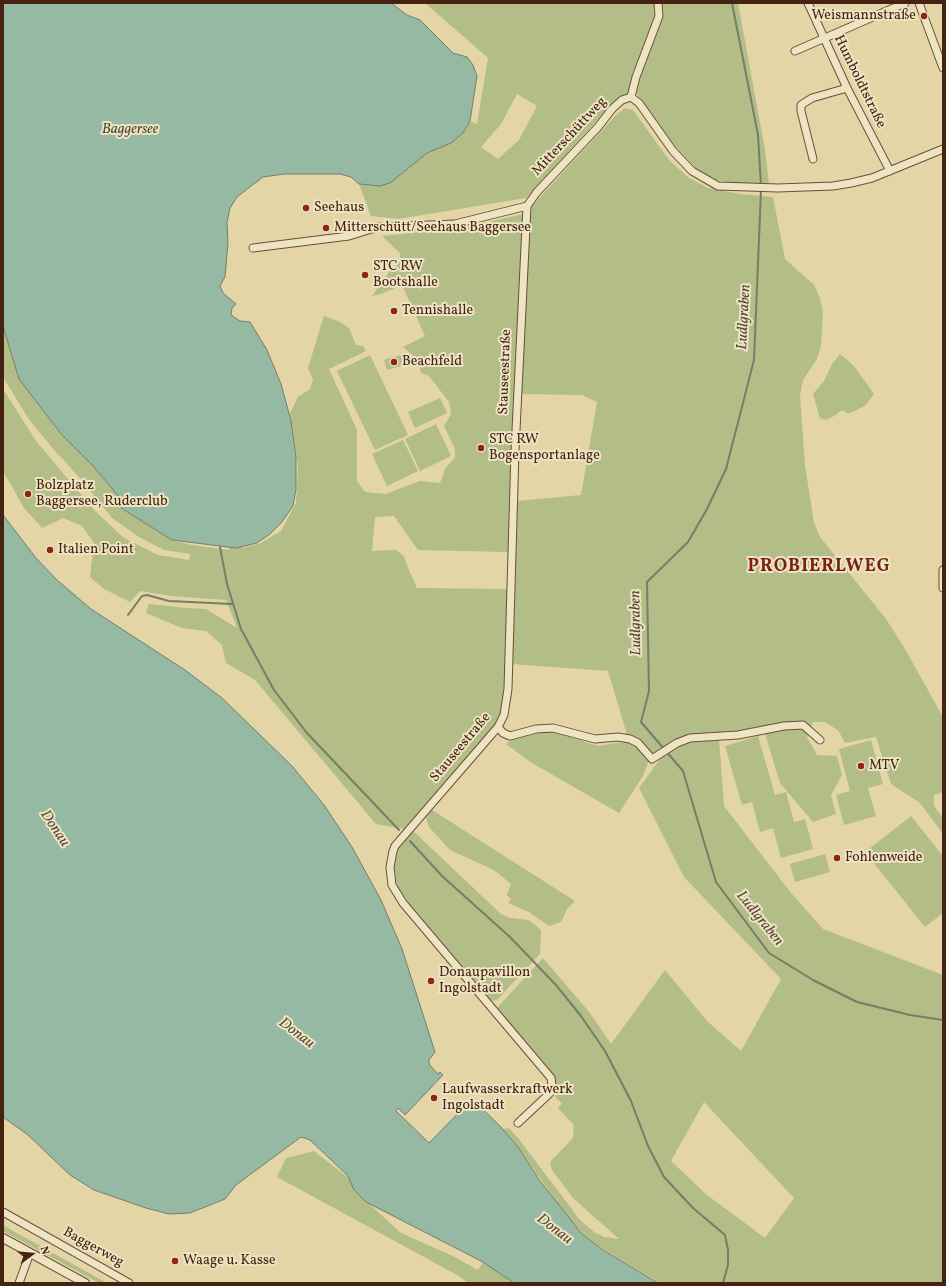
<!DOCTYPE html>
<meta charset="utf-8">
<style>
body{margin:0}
#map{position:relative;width:946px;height:1286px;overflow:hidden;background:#e3d5a5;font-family:Vollkorn,serif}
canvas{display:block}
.frame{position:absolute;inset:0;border:4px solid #452211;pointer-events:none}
.north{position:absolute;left:12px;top:1234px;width:40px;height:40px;-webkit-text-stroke:3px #ede4c4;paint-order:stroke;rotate:74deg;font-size:11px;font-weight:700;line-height:16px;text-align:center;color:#452211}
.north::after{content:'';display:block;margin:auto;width:14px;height:18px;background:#452211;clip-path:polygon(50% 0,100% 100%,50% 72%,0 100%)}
</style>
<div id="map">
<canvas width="946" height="1286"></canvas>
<div class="frame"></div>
<div class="north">N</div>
</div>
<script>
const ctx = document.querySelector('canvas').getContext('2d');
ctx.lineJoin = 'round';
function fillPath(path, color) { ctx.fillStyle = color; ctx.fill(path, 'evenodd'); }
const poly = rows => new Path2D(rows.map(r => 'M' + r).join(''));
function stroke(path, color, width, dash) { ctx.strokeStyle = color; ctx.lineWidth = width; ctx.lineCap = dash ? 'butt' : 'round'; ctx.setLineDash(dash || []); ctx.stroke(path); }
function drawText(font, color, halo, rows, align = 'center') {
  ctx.font = font + ' Vollkorn,serif'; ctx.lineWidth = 4; ctx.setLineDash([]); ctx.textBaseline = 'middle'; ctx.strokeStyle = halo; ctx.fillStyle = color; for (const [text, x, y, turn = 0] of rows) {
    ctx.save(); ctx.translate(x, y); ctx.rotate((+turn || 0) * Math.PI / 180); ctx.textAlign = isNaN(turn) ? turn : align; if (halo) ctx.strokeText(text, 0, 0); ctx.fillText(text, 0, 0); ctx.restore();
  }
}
fillPath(poly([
 [425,3,738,3,765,150,769,184,736,184,717,180,697,169,675,146,630,84,629,94,610,106,526,198,398,219,371,216,359,184,380,186,390,183,427,153,451,143,463,133,470,121,477,124,488,58],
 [517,94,537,106,519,140,498,159,481,147,501,124],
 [625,108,633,110,669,160,689,178,708,188,740,194,773,197,785,259,814,285,820,298,823,311,821,346,817,359,803,380,800,395,805,465,814,523,820,537,886,619,905,649,943,717,943,792,934,795,934,806,943,818,943,834,920,803,891,784,876,737,845,743,838,730,824,722,813,722,807,737,817,755,837,756,842,775,831,795,836,814,813,822,780,783,763,727,724,734,689,735,673,741,649,760,643,776,619,813,532,763,506,744,515,738,552,731,598,746,629,741,608,671,512,664,517,501,581,495,597,402,582,395,520,394,530,208,615,116],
 [523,214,508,552,418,550,394,516,375,517,372,551,396,550,404,556,407,566,417,588,507,589,505,687,501,712,494,727,404,829,376,824,255,680,226,663,222,645,206,631,182,628,146,613,149,604,185,608,206,609,237,628,226,600,172,596,140,591,130,602,104,589,90,577,94,543,82,526,63,518,42,528,24,508,3,471,3,389,36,441,94,510,124,538,158,555,189,560,190,554,164,550,139,537,112,518,81,479,55,451,28,418,3,377,3,326,19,379,62,435,93,466,120,498,121,508,172,540,192,545,229,550,229,545,241,542,242,548,259,544,281,531,296,503,298,466,290,413,298,397,310,389,313,380,308,368,324,316,340,322,349,328,356,345,363,346,366,351,329,369,357,430,357,481,365,492,386,494,420,481,440,483,446,467,455,458,455,449,444,426,451,414,449,402,429,376,421,373,418,360,403,347,425,336,402,285,381,294,372,296,389,272,400,262,400,253,382,236,467,227],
 [840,354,854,366,874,394,865,406,848,414,842,410,834,416,826,420,820,418,813,394,824,381,832,364],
 [370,355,408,435,375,450,337,371],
 [401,355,404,365,387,370,384,360],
 [440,398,447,413,415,428,408,412],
 [436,424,451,456,420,471,405,439],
 [403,440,418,471,387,486,372,454],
 [758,736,775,795,786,792,794,822,805,819,813,849,781,858,773,828,760,832,752,802,742,805,725,746],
 [719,739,724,806,791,893,823,929,943,975,943,1283,660,1283,603,1249,582,1233,565,1214,518,1147,503,1129,509,1128,518,1138,580,1220,594,1232,604,1237,619,1239,573,1198,552,1170,550,1162,573,1138,574,1125,558,1108,562,1103,556,1098,554,1091,555,1084,552,1074,497,1008,543,958,590,1013,611,1044,665,970,707,1021,741,1051,781,979,684,877,639,788,663,755,683,741],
 [704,1102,794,1198,765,1238,707,1195,671,1161],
 [871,740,883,784,868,788,876,816,844,825,836,795,850,791,839,749],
 [432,810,575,901,567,909,561,922,549,926,529,912,508,903,511,899,507,895,511,884,494,870,450,850,429,827,426,818],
 [911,816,943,856,943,913,925,927,865,852],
 [412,830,501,914,510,918,529,920,541,930,540,954,497,1000,492,1001,489,1000,400,892,396,881,394,871,396,855,400,846],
 [825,854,830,872,795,882,790,864],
 [314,1151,351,1180,354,1190,401,1233,455,1257,478,1270,483,1262,514,1283,468,1283,459,1276,277,1177,286,1158],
 [3,1225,15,1232,107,1283,99,1283,3,1231]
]), '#b2bd87');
const water = poly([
 [3,3,391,3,407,15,420,20,453,53,467,57,473,65,477,76,470,121,463,133,451,143,427,153,390,183,380,186,359,184,351,177,340,174,284,174,263,177,237,197,230,208,227,223,228,243,225,277,220,286,223,293,236,304,232,308,231,315,240,321,250,322,267,350,281,384,291,421,296,457,296,489,293,506,282,522,270,534,257,543,236,548,172,540,121,508,120,498,93,466,62,435,19,379,3,326,3,3],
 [3,515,36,558,57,580,91,609,185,670,222,698,292,766,324,805,352,847,381,900,402,949,435,1052,429,1060,429,1064,438,1074,440,1072,443,1075,405,1115,398,1108,396,1111,429,1143,472,1099,499,1125,518,1147,540,1181,581,1233,603,1250,658,1283,514,1283,483,1262,366,1202,354,1190,348,1176,310,1140,301,1137,236,1185,225,1199,190,1213,169,1214,146,1208,94,1190,70,1175,28,1135,3,1117,3,515]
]);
fillPath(water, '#96b9a3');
stroke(water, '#767d69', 1);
stroke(poly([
 [732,3,758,135,761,185],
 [761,190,754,360,726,469,707,509,688,542,647,582,649,691,641,722,683,771,716,882,769,953,813,980,857,1002,910,1015,943,1020],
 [220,547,227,584,241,629,274,690,307,733,399,830],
 [128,615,142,596,147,595,169,601,232,604],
 [410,841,442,876,510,937,556,985,581,1016,605,1051,631,1101,648,1146,664,1177,693,1208,725,1235,728,1250,728,1265,723,1283]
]), '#767d69', 2);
const minor = poly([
 [808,3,847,88,890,171],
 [919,3,943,68],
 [795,51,905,3],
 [631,97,639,103,673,151,692,171,718,186,778,188,833,186,851,183,872,178,943,149],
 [631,97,636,77,659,16,658,3],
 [813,159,801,111,801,105,812,98,847,88],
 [253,248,349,236,378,227,455,224,527,206,537,192,598,127,612,109,622,100,631,97],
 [943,570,943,588],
 [498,727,503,733,510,736,536,729,553,728,595,739,618,737,630,739,638,743,652,759,677,743,690,738,738,735,784,726,803,725,820,740],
 [518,1123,550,1093,552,1085,551,1078,403,903,392,885,390,867,393,851,395,846,498,727,504,715,508,689,515,451,527,206],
 [3,1212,129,1283],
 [19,1283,30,1253]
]);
const tertiary = poly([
 [3,1238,85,1283]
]);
stroke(minor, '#6c4f36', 9);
stroke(tertiary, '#6c4f36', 10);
stroke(minor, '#ede4c4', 7);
stroke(tertiary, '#ede4c4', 8);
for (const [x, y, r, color] of [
 [924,16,4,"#8f2418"],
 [306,208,4,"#8f2418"],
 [326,228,4,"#8f2418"],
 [365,275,4,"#8f2418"],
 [394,311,4,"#8f2418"],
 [394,362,4,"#8f2418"],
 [481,448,4,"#8f2418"],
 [28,494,4,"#8f2418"],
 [50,550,4,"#8f2418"],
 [861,766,4,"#8f2418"],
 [837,858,4,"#8f2418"],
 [431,981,4,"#8f2418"],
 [434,1098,4,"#8f2418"],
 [175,1261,4,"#8f2418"]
]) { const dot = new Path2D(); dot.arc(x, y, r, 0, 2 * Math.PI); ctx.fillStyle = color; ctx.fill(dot); stroke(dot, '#ede4c4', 1.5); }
drawText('14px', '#452211', '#ede4c4', [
 ["Weismannstraße",916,16,"right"],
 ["Seehaus",314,208],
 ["Mitterschütt/Seehaus Baggersee",334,228],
 ["STC RW",373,267],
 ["Bootshalle",373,283],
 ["Tennishalle",402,311],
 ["Beachfeld",402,362],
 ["STC RW",489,440],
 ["Bogensportanlage",489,456],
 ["Bolzplatz",36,486],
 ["Baggersee, Ruderclub",36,502],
 ["Italien Point",58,550],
 ["MTV",869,766],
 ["Fohlenweide",845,858],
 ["Donaupavillon",439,973],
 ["Ingolstadt",439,989],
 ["Laufwasserkraftwerk",442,1090],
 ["Ingolstadt",442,1106],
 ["Waage u. Kasse",183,1261]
], 'left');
drawText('14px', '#452211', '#ede4c4', [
 ["Humboldtstraße",859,82,64],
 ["Mitterschüttweg",570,137,-47],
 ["Stauseestraße",506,372,-88],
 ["Stauseestraße",461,748,-50],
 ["Baggerweg",93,1248,29]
]);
drawText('italic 15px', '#594836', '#ede4c4', [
 ["Baggersee",130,130],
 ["Ludlgraben",745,317,-87],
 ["Ludlgraben",637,623,-91],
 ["Donau",54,829,56],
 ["Ludlgraben",759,919,51],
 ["Donau",296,1034,37],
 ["Donau",554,1230,37]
]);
ctx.letterSpacing = '1px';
drawText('bold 18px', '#7a1f14', '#ede4c4', [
 ["PROBIERLWEG",819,568]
]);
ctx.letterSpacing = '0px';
</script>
